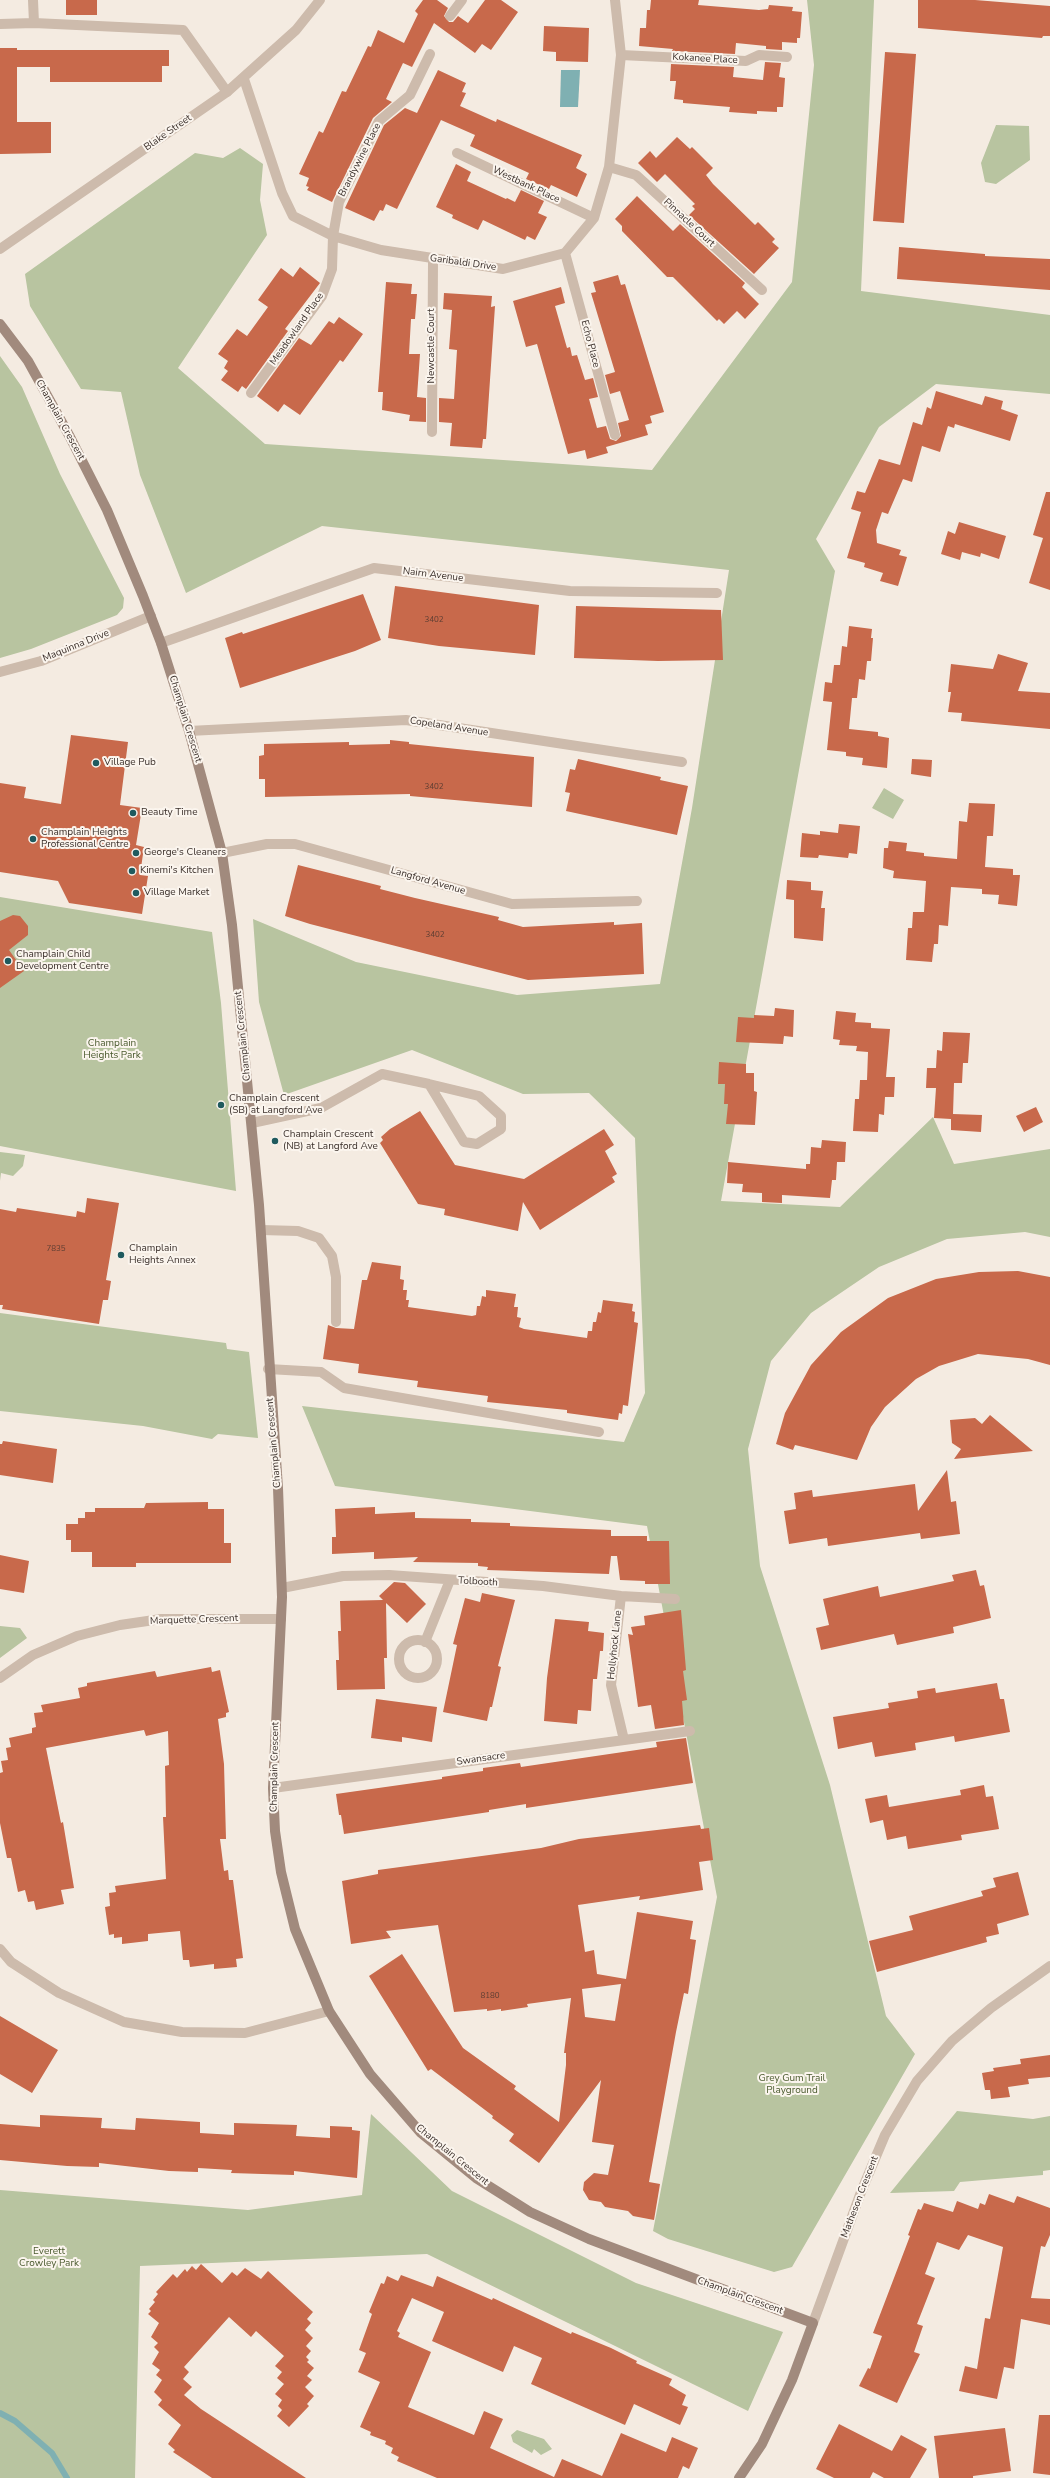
<!DOCTYPE html>
<style>
body{margin:0}
canvas{display:block;background:#f4ebe1}
</style>
<canvas width="1050" height="2478"></canvas>
<script>
const ctx = document.querySelector('canvas').getContext('2d');
ctx.lineJoin = 'round';
function fillPath(path, color) { ctx.fillStyle = color; ctx.fill(path, 'evenodd'); }
const poly = rows => new Path2D(rows.map(r => 'M' + r).join(''));
function stroke(path, color, width, dash) { ctx.strokeStyle = color; ctx.lineWidth = width; ctx.lineCap = dash ? 'butt' : 'round'; ctx.setLineDash(dash || []); ctx.stroke(path); }
function drawText(font, color, halo, rows, align = 'center') {
  ctx.font = font + ' "Nunito Sans",sans-serif'; ctx.lineWidth = 4; ctx.setLineDash([]); ctx.textBaseline = 'middle'; ctx.strokeStyle = halo; ctx.fillStyle = color; for (const [text, x, y, turn = 0] of rows) {
    ctx.save(); ctx.translate(x, y); ctx.rotate((+turn || 0) * Math.PI / 180); ctx.textAlign = isNaN(turn) ? turn : align; if (halo) ctx.strokeText(text, 0, 0); ctx.fillText(text, 0, 0); ctx.restore();
  }
}
fillPath(poly([
 [807,0,874,0,861,291,1050,315,1050,394,936,384,879,427,816,539,835,571,721,1201,840,1207,933,1117,954,1164,1050,1149,1050,1237,1025,1232,947,1239,879,1267,811,1313,771,1361,748,1449,760,1566,830,1785,886,2016,915,2054,792,2267,774,2272,668,2239,653,2231,717,1897,647,1526,335,1486,302,1406,624,1442,645,1393,635,1138,589,1093,523,1094,412,1050,284,1095,259,1002,253,919,356,962,517,995,660,984,692,808,729,570,322,526,186,593,140,475,121,392,81,389,30,306,25,274,195,153,223,158,240,148,263,164,260,200,267,235,178,368,265,444,652,470,792,282,814,65],
 [996,125,1029,126,1030,160,996,184,985,182,981,163],
 [0,356,22,387,60,474,124,598,123,608,117,615,31,649,0,658],
 [884,788,904,800,893,819,872,808],
 [0,897,212,932,221,1003,236,1191,0,1146],
 [0,1152,25,1155,23,1166,13,1176,1,1173,0,1181],
 [0,1313,226,1343,227,1349,249,1352,258,1438,218,1434,212,1439,143,1426,0,1411],
 [0,1626,20,1628,27,1638,0,1658],
 [957,2111,1033,2119,1050,2116,1050,2170,1043,2171,1043,2175,960,2182,954,2191,890,2193],
 [371,2114,452,2191,636,2283,783,2332,748,2411,427,2254,140,2266,135,2478,0,2478,0,2190,248,2210,362,2195],
 [517,2430,544,2439,552,2449,541,2455,534,2449,532,2453,513,2442,511,2435]
]), '#b8c4a0');
fillPath(poly([
 [561,70,580,70,578,107,560,107]
]), '#7fb0b2');
stroke(poly([
 [0,2413,15,2421,52,2453,67,2478]
]), '#7fb0b2', 6);
fillPath(poly([
 [66,0,97,0,97,15,66,15],
 [423,0,437,0,448,8,444,16,449,22,453,22,458,16,468,23,485,0,501,0,518,12,491,50,482,44,475,53,434,23,412,67,403,63,386,99,392,102,373,118,332,202,307,190,309,187,306,186,309,178,299,174,319,131,323,133,342,91,346,92,368,46,371,47,378,30,404,43,418,14,415,11],
 [651,0,699,0,698,5,759,10,768,9,769,5,793,7,792,11,802,12,800,38,797,38,797,43,782,42,782,50,766,49,766,46,736,43,735,54,672,51,673,49,639,46,640,28,646,28,647,10,650,10],
 [918,0,975,0,1050,6,1050,36,1043,36,1042,38,918,28],
 [544,26,589,28,588,62,556,61,556,52,543,51],
 [0,48,17,48,17,50,169,50,169,66,162,66,162,82,50,82,50,67,17,67,17,122,51,122,51,153,0,154],
 [885,52,916,54,904,223,873,221],
 [765,62,781,63,779,77,785,78,783,107,777,107,777,112,757,111,757,114,729,112,730,107,683,103,683,100,674,99,676,81,670,81,671,64,734,67,733,77,763,80],
 [438,70,466,83,462,92,466,93,460,106,496,122,497,119,582,155,576,168,587,174,577,197,551,185,549,189,526,179,529,173,470,146,475,135,441,120,397,209,386,204,383,211,380,210,374,221,345,208,384,125,405,108,417,113],
 [677,137,690,149,692,147,713,168,706,175,713,184,755,225,758,222,775,239,772,242,779,248,754,274,689,215,695,209,692,206,695,204,665,174,657,182,638,163,650,151,656,158],
 [456,164,471,172,467,181,506,199,507,198,515,202,521,190,544,201,538,213,547,217,535,240,527,236,525,240,483,220,478,230,452,218,453,215,436,207],
 [637,196,673,231,680,224,745,283,742,287,759,304,745,319,737,311,724,324,719,319,717,321,673,277,667,277,622,231,622,226,615,219],
 [899,247,985,254,985,256,1050,259,1050,290,897,279],
 [300,267,320,283,285,329,288,331,246,389,242,386,238,392,221,380,228,371,224,368,228,361,218,354,237,329,247,336,268,307,258,300,281,268,293,277],
 [618,275,621,285,625,284,664,412,650,416,652,423,645,425,648,435,606,447,608,453,587,459,585,450,568,454,537,344,526,347,513,301,561,287,565,303,555,306,567,348,570,347,572,356,577,355,585,380,593,378,598,397,589,399,597,428,606,426,610,439,616,441,621,436,618,423,629,420,620,391,610,394,605,375,615,372,591,293,596,292,593,282],
 [386,282,412,284,411,294,417,294,415,319,411,319,409,354,420,354,417,397,426,398,426,422,409,421,410,415,382,410,383,392,378,392],
 [444,293,492,296,491,307,495,306,486,439,483,439,482,448,450,446,452,423,439,422,439,398,454,399,457,350,449,349,452,310,443,309],
 [339,317,363,334,343,362,340,360,300,415,284,404,278,412,257,396,299,338,311,345,329,321,334,324],
 [936,391,982,405,985,396,1003,401,1001,409,1018,415,1010,441,955,424,954,428,948,426,940,452,922,446,912,482,903,479,888,514,882,512,876,530,877,543,901,550,899,555,907,557,898,586,880,581,883,573,864,567,865,563,847,558,861,512,851,509,857,491,865,493,879,459,900,465,913,422,922,425,927,407,931,409],
 [1046,492,1050,492,1050,590,1029,583,1043,538,1033,535],
 [959,522,1006,536,999,559,981,553,980,557,962,552,960,560,941,554,948,531,955,534],
 [395,586,539,605,535,655,439,646,388,638],
 [363,594,381,640,355,651,240,688,225,638,242,632,243,634],
 [576,606,721,610,723,660,658,661,574,658],
 [849,626,872,629,871,638,873,638,871,661,867,661,865,680,859,679,857,698,852,698,849,729,878,732,878,736,889,738,887,768,862,765,863,758,846,756,846,752,827,750,832,702,823,701,825,682,832,683,834,665,840,665,842,646,847,647],
 [998,654,1028,663,1018,691,1050,693,1050,729,961,721,962,713,948,712,951,692,948,692,951,664,993,669],
 [71,735,128,742,120,805,142,808,136,845,144,847,140,875,148,876,142,914,69,903,58,881,0,872,0,783,26,787,24,798,61,804],
 [390,740,409,742,409,744,534,757,532,807,410,796,410,794,265,797,265,779,259,779,259,756,264,755,264,744,349,742,349,745,390,744],
 [578,759,661,777,660,780,688,786,677,835,566,811,570,793,565,792,570,769,575,770],
 [912,759,932,760,931,777,911,774],
 [969,803,995,804,993,836,987,836,985,867,1013,869,1013,875,1020,875,1017,906,998,904,999,895,982,894,982,889,951,887,948,926,939,925,938,944,934,944,932,962,906,960,908,928,912,928,913,912,924,912,926,881,893,878,894,871,883,868,884,848,888,848,889,841,907,843,906,851,924,853,924,856,957,859,959,821,967,822],
 [839,824,860,826,857,854,849,853,848,858,819,855,818,858,800,857,802,833,820,835,820,831,838,833],
 [298,865,381,886,380,889,415,898,499,917,498,920,523,927,614,922,614,925,642,923,644,974,528,980,310,924,285,916],
 [787,880,811,882,811,890,823,891,821,908,825,908,823,941,794,938,794,900,786,899],
 [13,915,20,916,28,926,28,935,9,950,24,971,0,988,0,921],
 [775,1008,794,1010,793,1037,784,1036,783,1044,736,1042,738,1017,754,1018,754,1015,774,1016],
 [836,1011,856,1013,855,1022,871,1023,871,1028,890,1029,886,1077,895,1077,894,1097,885,1097,884,1115,879,1114,878,1132,853,1131,855,1099,859,1099,860,1080,867,1080,868,1052,856,1051,857,1046,839,1045,840,1040,833,1039],
 [943,1032,970,1033,968,1063,963,1063,962,1083,954,1083,953,1114,982,1115,981,1132,951,1130,951,1119,934,1118,936,1088,926,1088,927,1068,936,1068,937,1050,942,1051],
 [719,1062,746,1064,746,1073,754,1073,754,1091,757,1092,755,1125,726,1124,728,1104,724,1104,725,1084,718,1084],
 [1036,1107,1043,1122,1024,1132,1016,1116],
 [420,1111,455,1165,524,1179,604,1129,614,1145,605,1151,617,1174,612,1177,615,1182,540,1230,523,1202,518,1231,444,1215,445,1209,418,1204,380,1143,383,1140,381,1137,390,1129],
 [822,1140,846,1142,845,1162,837,1162,836,1180,832,1180,830,1198,782,1195,782,1203,762,1202,762,1193,742,1192,743,1184,727,1183,728,1162,806,1169,806,1164,810,1164,811,1147,821,1148],
 [87,1198,119,1203,106,1280,111,1281,108,1300,103,1300,99,1324,2,1309,3,1305,0,1305,0,1209,16,1212,17,1208,76,1217,77,1211,85,1213],
 [372,1262,401,1266,400,1279,404,1280,403,1290,407,1290,406,1300,409,1300,408,1307,472,1316,476,1315,477,1306,480,1306,482,1296,486,1297,486,1290,516,1294,514,1307,518,1307,517,1317,521,1318,519,1327,524,1329,587,1338,588,1331,592,1331,593,1322,596,1322,598,1312,601,1313,603,1300,633,1304,632,1311,635,1312,634,1322,638,1323,628,1406,623,1405,622,1414,619,1413,618,1420,567,1413,567,1410,487,1402,488,1396,417,1387,418,1381,358,1373,359,1364,323,1359,328,1325,336,1328,354,1329,362,1280,367,1280],
 [1018,1271,1050,1277,1050,1365,1028,1359,978,1354,939,1366,916,1379,885,1407,871,1427,857,1460,795,1445,793,1450,776,1444,785,1413,811,1365,841,1332,888,1298,936,1279,979,1272],
 [990,1415,1033,1451,954,1459,961,1449,952,1443,950,1420,975,1418,982,1424],
 [3,1441,57,1449,53,1483,0,1475,0,1444,2,1444],
 [947,1470,951,1502,956,1501,960,1534,921,1539,920,1533,828,1546,827,1538,789,1544,784,1511,796,1509,794,1493,812,1490,813,1497,915,1484,918,1511],
 [208,1502,208,1509,224,1509,224,1543,231,1543,231,1563,136,1563,136,1567,92,1567,92,1552,71,1552,71,1540,66,1540,66,1524,78,1524,78,1518,85,1518,85,1512,95,1512,95,1508,144,1508,146,1503],
 [375,1507,375,1514,415,1512,415,1518,471,1519,471,1522,510,1523,510,1526,611,1530,611,1536,647,1536,647,1541,669,1541,670,1584,645,1584,645,1581,620,1580,617,1556,611,1556,609,1574,487,1570,488,1567,478,1566,478,1563,413,1562,418,1557,374,1559,374,1552,332,1554,332,1537,336,1537,335,1509],
 [0,1555,29,1561,24,1593,0,1589],
 [976,1570,980,1586,984,1585,991,1618,953,1627,954,1633,897,1645,894,1634,821,1650,816,1628,829,1625,823,1599,878,1586,880,1597,954,1581,952,1575],
 [394,1582,405,1583,426,1604,407,1623,386,1603,387,1658,384,1658,385,1689,337,1690,336,1660,339,1660,338,1631,341,1631,340,1601,383,1600,379,1596],
 [482,1593,515,1600,498,1666,501,1667,492,1707,490,1707,487,1721,443,1712,457,1645,453,1644,465,1598,480,1602],
 [681,1610,686,1670,683,1671,687,1700,682,1701,684,1725,655,1729,651,1705,638,1707,628,1634,633,1635,631,1627,645,1625,644,1616],
 [555,1619,589,1622,588,1631,604,1633,603,1651,600,1651,597,1679,593,1679,591,1711,578,1710,577,1724,544,1721,547,1678],
 [211,1667,212,1672,220,1670,229,1712,226,1713,226,1717,218,1719,224,1764,226,1839,220,1839,224,1871,228,1870,229,1880,233,1880,243,1958,236,1959,237,1967,214,1969,214,1964,190,1967,189,1960,183,1960,180,1931,148,1934,148,1941,122,1944,122,1937,114,1938,114,1934,109,1935,105,1907,110,1906,109,1893,116,1892,115,1886,166,1879,163,1817,166,1817,165,1766,169,1765,168,1731,146,1736,144,1730,46,1748,61,1823,63,1822,74,1888,61,1890,64,1904,36,1910,34,1901,28,1902,25,1890,18,1892,11,1858,7,1858,0,1823,0,1773,3,1772,1,1761,8,1760,6,1748,11,1747,9,1738,32,1733,32,1728,36,1727,34,1713,43,1712,41,1705,80,1698,78,1688,87,1686,87,1683,155,1671,157,1677],
 [997,1683,1000,1699,1004,1699,1010,1732,955,1742,954,1736,915,1743,916,1750,875,1757,872,1742,838,1749,833,1717,889,1708,888,1703,918,1698,917,1691,935,1688,936,1693],
 [376,1699,437,1707,432,1742,402,1737,402,1742,371,1738],
 [686,1738,693,1783,526,1808,526,1804,489,1810,489,1812,344,1834,341,1815,339,1815,336,1794,442,1779,442,1777,483,1771,483,1768,520,1763,521,1767,657,1747,656,1742],
 [984,1785,986,1797,993,1796,999,1829,961,1835,962,1840,908,1849,906,1836,887,1840,883,1820,870,1823,865,1799,887,1795,889,1807,961,1795,960,1790],
 [700,1825,701,1829,709,1828,713,1860,699,1862,703,1890,639,1900,640,1896,578,1905,585,1952,594,1950,597,1974,626,1979,637,1912,693,1921,690,1939,696,1940,688,1994,684,1993,676,2032,649,2182,660,2184,654,2220,633,2216,628,2211,605,2207,601,2202,589,2200,583,2190,584,2182,594,2173,608,2175,614,2145,592,2142,601,2080,539,2163,509,2141,514,2134,492,2118,493,2116,431,2069,428,2071,369,1976,402,1954,463,2048,516,2086,514,2089,559,2122,566,2065,566,2053,564,2053,571,1998,527,2004,528,2007,501,2011,501,2009,487,2011,487,2009,454,2012,438,1925,386,1931,391,1938,351,1944,342,1881,378,1874,378,1870,541,1848,579,1839],
 [621,1984,615,2021,585,2017,582,1989],
 [1018,1872,1029,1915,997,1924,999,1934,986,1937,987,1942,877,1972,869,1941,913,1930,909,1916,983,1896,981,1891,996,1887,993,1878],
 [0,2016,58,2050,32,2093,0,2074],
 [1050,2055,1050,2077,1028,2079,1029,2084,1008,2087,1010,2097,991,2099,990,2090,985,2090,982,2073,994,2071,993,2068,1021,2064,1020,2059],
 [40,2115,102,2118,101,2128,135,2130,136,2118,200,2122,200,2133,234,2135,234,2123,297,2125,296,2136,330,2138,330,2126,352,2127,352,2130,360,2131,357,2178,294,2171,294,2175,231,2173,232,2170,198,2168,198,2172,169,2171,99,2163,99,2167,67,2166,0,2160,0,2124,40,2127],
 [989,2194,1014,2203,1017,2196,1050,2208,1050,2235,1045,2247,1041,2246,1031,2298,1050,2299,1050,2325,1021,2319,1014,2369,1004,2367,997,2399,959,2391,965,2366,977,2369,985,2318,990,2319,1003,2247,968,2235,959,2250,937,2242,925,2274,935,2278,917,2324,923,2326,914,2352,920,2354,897,2403,859,2386,868,2368,870,2369,882,2336,873,2333,910,2236,908,2235,918,2209,921,2210,924,2203,953,2212,957,2201,978,2209,980,2203,985,2205],
 [201,2264,222,2283,232,2272,237,2276,245,2268,261,2279,268,2271,313,2312,307,2319,311,2323,305,2330,313,2338,306,2346,311,2351,306,2357,309,2360,307,2362,314,2368,307,2376,312,2380,305,2387,314,2396,307,2404,309,2406,289,2427,277,2416,282,2410,278,2406,282,2400,275,2394,284,2384,277,2378,282,2372,275,2366,284,2356,256,2331,251,2337,229,2317,184,2367,189,2372,183,2379,192,2387,184,2395,201,2409,306,2478,212,2478,173,2452,175,2450,168,2444,181,2425,158,2405,162,2400,154,2392,162,2380,156,2375,160,2370,152,2364,159,2352,154,2347,158,2343,151,2337,159,2323,148,2314,151,2311,149,2309,155,2302,153,2300,158,2294,156,2292,173,2274,177,2278,185,2269,187,2272,192,2266,196,2270],
 [401,2275,433,2287,437,2276,492,2300,493,2298,571,2334,572,2332,611,2348,637,2361,636,2363,672,2379,669,2385,686,2395,682,2405,688,2407,680,2425,634,2404,625,2425,531,2384,542,2358,514,2346,503,2372,432,2341,444,2312,412,2298,397,2331,400,2333,398,2337,431,2352,408,2407,474,2435,484,2411,503,2419,490,2448,554,2477,562,2459,602,2476,621,2433,666,2452,672,2437,698,2448,689,2469,683,2466,678,2478,437,2478,397,2461,399,2457,391,2453,393,2448,385,2444,386,2441,370,2435,371,2432,360,2427,380,2382,358,2372,366,2353,359,2350,372,2314,369,2312,381,2283,384,2284,387,2276,398,2281],
 [1039,2415,1050,2415,1050,2475,1033,2473],
 [839,2424,892,2451,901,2435,927,2449,910,2478,884,2478,873,2472,870,2478,834,2478,816,2469],
 [1005,2428,1011,2471,973,2476,973,2478,939,2478,934,2436]
]), '#c8694b');
stroke(poly([
 [33,0,34,23],
 [450,16,462,0],
 [0,24,34,23,183,30,227,92],
 [621,55,746,61,759,55,787,57],
 [244,79,282,193,293,216,333,236,381,250,503,269,565,253,594,218,609,167,621,55,615,0],
 [457,153,594,218],
 [609,167,636,175,762,290],
 [565,253,615,435],
 [251,393,322,296,332,269,333,236,339,202,379,121,410,95,430,54],
 [432,432,433,260],
 [161,643,374,568,570,591,717,593],
 [189,731,406,720,682,762],
 [222,853,267,844,295,844,512,904,637,901],
 [252,1123,321,1108,382,1074,429,1084,479,1096,501,1116,501,1129,477,1144,464,1142,429,1084],
 [261,1230,298,1231,319,1238,332,1256,336,1277,336,1322],
 [268,1369,321,1372,344,1388,599,1432]
]), '#cdbbac', 10);
stroke(poly([
 [0,249,227,92,296,30,320,0],
 [0,672,41,661,151,616],
 [282,1588,343,1576,389,1575,543,1586,621,1596,675,1599],
 [621,1596,611,1685,624,1740],
 '399 1659a19 19 0 1 1 38 0a19 19 0 1 1-38 0Z',
 [425,1642,450,1580],
 [0,1678,33,1655,77,1636,120,1625,161,1619,281,1619],
 [273,1788,690,1731],
 [0,1949,11,1962,59,1993,124,2022,182,2032,245,2033,329,2011],
 [813,2323,861,2192,885,2135,917,2081,952,2041,991,2008,1050,1966]
]), '#cdbbac', 10);
stroke(poly([
 [0,324,28,361,70,437,107,510,143,596,161,643,189,731,222,853,232,925,259,1205,278,1488,282,1597,273,1788,275,1831,281,1872,295,1929,329,2011,370,2074,421,2133,476,2178,530,2212,589,2239,813,2323,792,2380,762,2444,739,2478]
]), '#a18a7d', 10);
for (const [x, y, r, color] of [
 [96,763,4,"#1f5a5e"],
 [133,813,4,"#1f5a5e"],
 [33,839,4,"#1f5a5e"],
 [136,853,4,"#1f5a5e"],
 [132,871,4,"#1f5a5e"],
 [136,893,4,"#1f5a5e"],
 [8,961,4,"#1f5a5e"],
 [221,1105,4,"#1f5a5e"],
 [275,1141,4,"#1f5a5e"],
 [121,1255,4,"#1f5a5e"]
]) { const dot = new Path2D(); dot.arc(x, y, r, 0, 2 * Math.PI); ctx.fillStyle = color; ctx.fill(dot); stroke(dot, '#fbf5ee', 1.5); }
drawText('8px', '#5e3e33', null, [
 ["3402",434,620],
 ["3402",434,787],
 ["3402",435,935],
 ["7835",56,1249],
 ["8180",490,1996]
]);
drawText('10px', '#3b302b', '#fbf5ee', [
 ["Kokanee Place",705,59,3],
 ["Blake Street",168,133,-35],
 ["Brandywine Place",360,160,-63],
 ["Westbank Place",526,185,25],
 ["Pinnacle Court",689,223,43],
 ["Garibaldi Drive",463,263,8],
 ["Meadowland Place",297,329,-55],
 ["Echo Place",590,344,75],
 ["Newcastle Court",432,346,-90],
 ["Champlain Crescent",60,420,61],
 ["Nairn Avenue",433,575,7],
 ["Maquinna Drive",76,646,-22],
 ["Champlain Crescent",185,719,73],
 ["Copeland Avenue",449,727,9],
 ["Langford Avenue",428,881,16],
 ["Champlain Crescent",243,1036,-96],
 ["Champlain Crescent",274,1443,-95],
 ["Tolbooth",478,1582,3],
 ["Marquette Crescent",194,1620,-2],
 ["Hollyhock Lane",615,1645,-84],
 ["Swansacre",481,1759,-8],
 ["Champlain Crescent",275,1767,-89],
 ["Champlain Crescent",452,2155,39],
 ["Matheson Crescent",860,2197,-69],
 ["Champlain Crescent",740,2296,20]
]);
drawText('10px', '#3b302b', '#fbf5ee', [
 ["Village Pub",104,763],
 ["Beauty Time",141,813],
 ["Champlain Heights",41,833],
 ["Professional Centre",41,845],
 ["George's Cleaners",144,853],
 ["Kinemi's Kitchen",140,871],
 ["Village Market",144,893],
 ["Champlain Child",16,955],
 ["Development Centre",16,967],
 ["Champlain Crescent",229,1099],
 ["(SB) at Langford Ave",229,1111],
 ["Champlain Crescent",283,1135],
 ["(NB) at Langford Ave",283,1147],
 ["Champlain",129,1249],
 ["Heights Annex",129,1261]
], 'left');
drawText('10px', '#4a5a2e', '#fbf5ee', [
 ["Champlain",112,1044],
 ["Heights Park",112,1056],
 ["Grey Gum Trail",792,2079],
 ["Playground",792,2091],
 ["Everett",49,2252],
 ["Crowley Park",49,2264]
]);
</script>
